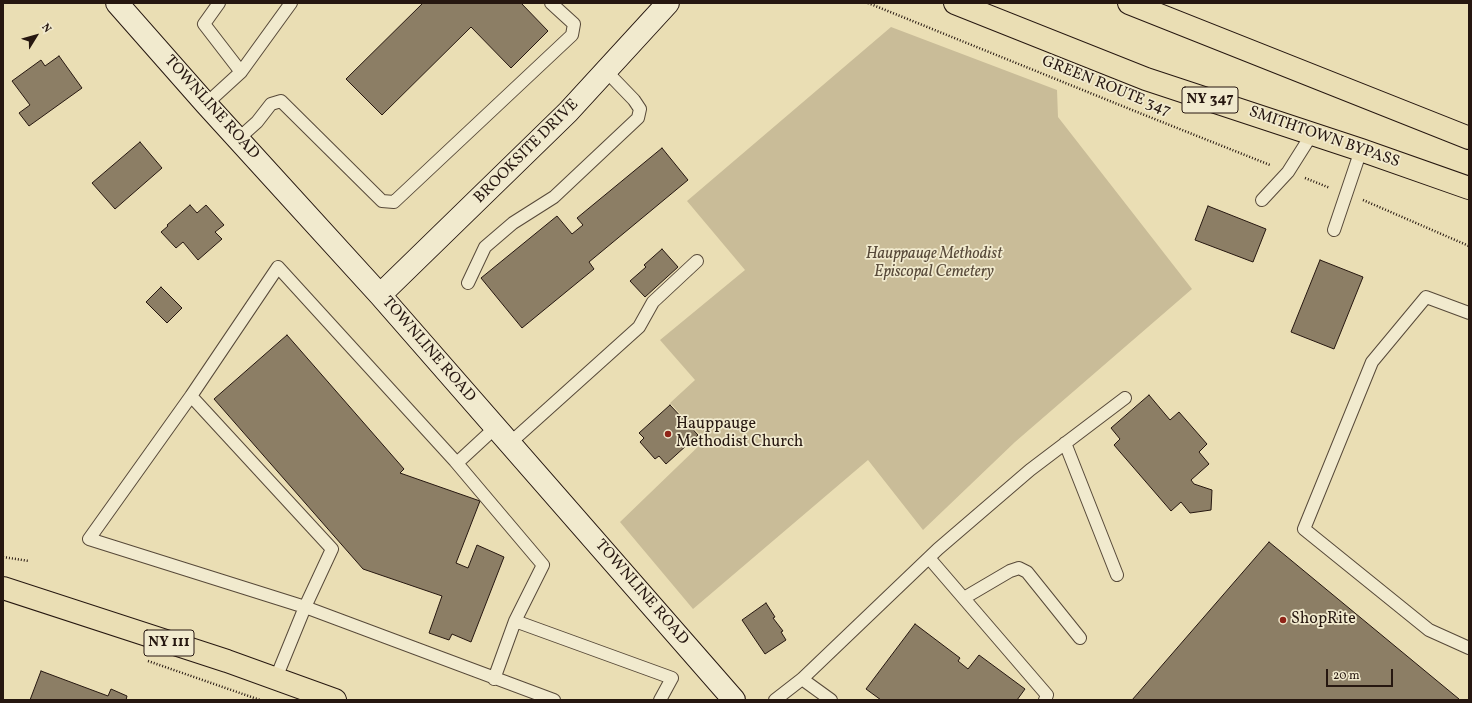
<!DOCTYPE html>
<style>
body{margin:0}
#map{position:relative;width:1472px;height:703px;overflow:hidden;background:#eadeb4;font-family:Vollkorn,serif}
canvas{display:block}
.frame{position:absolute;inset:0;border:4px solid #261710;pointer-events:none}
.north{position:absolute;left:16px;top:16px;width:40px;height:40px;-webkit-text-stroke:3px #f1eace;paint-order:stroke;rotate:53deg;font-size:11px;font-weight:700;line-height:16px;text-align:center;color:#261710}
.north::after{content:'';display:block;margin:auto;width:14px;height:18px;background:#261710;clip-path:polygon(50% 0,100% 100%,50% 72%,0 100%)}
.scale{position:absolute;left:1326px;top:669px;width:67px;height:18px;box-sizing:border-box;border:2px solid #261710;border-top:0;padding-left:5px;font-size:12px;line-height:14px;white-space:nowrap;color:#261710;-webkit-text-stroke:3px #f1eace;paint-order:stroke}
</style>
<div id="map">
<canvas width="1472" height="703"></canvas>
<div class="frame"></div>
<div class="north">N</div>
<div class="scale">20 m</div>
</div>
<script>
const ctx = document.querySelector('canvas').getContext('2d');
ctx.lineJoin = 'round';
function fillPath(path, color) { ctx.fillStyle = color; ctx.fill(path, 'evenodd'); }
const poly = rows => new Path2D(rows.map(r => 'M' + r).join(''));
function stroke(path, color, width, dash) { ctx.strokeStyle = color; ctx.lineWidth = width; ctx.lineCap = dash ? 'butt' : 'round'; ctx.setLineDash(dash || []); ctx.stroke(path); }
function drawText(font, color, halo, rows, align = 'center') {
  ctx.font = font + ' Vollkorn,serif'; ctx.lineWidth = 3.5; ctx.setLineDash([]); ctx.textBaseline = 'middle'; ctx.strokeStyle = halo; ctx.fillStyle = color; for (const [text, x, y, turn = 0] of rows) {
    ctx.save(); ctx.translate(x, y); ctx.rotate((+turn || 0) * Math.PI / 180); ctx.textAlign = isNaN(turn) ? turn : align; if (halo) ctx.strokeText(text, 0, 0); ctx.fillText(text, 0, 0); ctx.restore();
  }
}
fillPath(poly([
 [891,27,1057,90,1058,117,1192,289,1015,442,923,530,868,460,693,609,620,522,705,440,670,403,695,380,660,340,745,270,687,201]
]), '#c9bc98');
const building = poly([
 [423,3,521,3,548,31,511,68,471,27,382,115,346,79,423,3],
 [59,56,82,88,29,126,19,113,30,105,12,81,41,60,45,66,59,56],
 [140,142,162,168,115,209,92,183,140,142],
 [662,148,688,180,589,262,594,269,522,328,481,278,557,216,572,234,583,225,577,218,662,148],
 [190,205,197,213,206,205,224,225,215,232,222,239,198,260,183,242,176,248,161,232,168,226,167,225,190,205],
 [1208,206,1266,229,1253,262,1195,240,1208,206],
 [662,249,678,267,645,297,630,281,646,267,644,265,662,249],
 [1320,260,1363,277,1334,349,1291,332,1320,260],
 [161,287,182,308,167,323,146,302,161,287],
 [287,335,404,469,400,473,480,501,456,563,468,568,477,545,504,557,471,642,452,634,449,640,429,633,442,596,363,569,214,399,287,335],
 [1149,395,1170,420,1179,412,1207,444,1199,452,1209,464,1191,480,1194,484,1212,490,1211,510,1190,513,1181,502,1171,511,1114,445,1120,439,1111,428,1149,395],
 [670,405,698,435,666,464,659,456,655,459,640,442,644,438,639,433,670,405],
 [1269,542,1459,699,1459,700,1132,700,1269,542],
 [766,603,775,617,773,618,783,631,781,632,786,640,765,654,742,620,766,603],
 [915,624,960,658,958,661,968,669,979,655,1025,689,1017,700,881,700,866,689,915,624],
 [41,671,108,696,111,689,127,696,126,700,30,700,41,671]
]);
fillPath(building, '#8c7e65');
stroke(building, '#261710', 1);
const lane = poly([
 [219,3,204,24,241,72],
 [206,104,241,72,291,3],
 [238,139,257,122,271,104,281,101,382,201,394,202,572,35,574,24,551,3],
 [1262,200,1288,172,1312,134],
 [1334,230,1361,150],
 [468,283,485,247,513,223,554,197,638,118,640,109,634,100,606,71],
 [1469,313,1426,297,1372,362,1304,529,1429,630,1469,648],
 [191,396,332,549,305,607,276,678],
 [510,443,639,327,653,302,697,261],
 [1065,443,1117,575],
 [457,463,496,427],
 [929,558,1047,695,1045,700],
 [964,598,1010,571,1019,568,1027,572,1080,638],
 [494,679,515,621],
 [802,679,831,700],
 [554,700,305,607,89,539,191,396,278,267,455,461,543,565,515,621,672,678,660,700],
 [775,700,802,679,938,549,1030,470,1125,398]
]);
const secondary = poly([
 [117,3,206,104,380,295,734,700],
 [380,295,568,112,668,3]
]);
const primary = poly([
 [3,588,227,661,335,700]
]);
const highway = poly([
 [955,3,1146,79,1361,150,1469,188],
 [1129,3,1469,138]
]);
stroke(lane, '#574939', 14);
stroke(secondary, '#261710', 24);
stroke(primary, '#261710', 24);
stroke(highway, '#261710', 24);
stroke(poly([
 [868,3,1142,114,1270,165],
 [1305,178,1330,188],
 [1363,200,1469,246],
 [3,557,29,561],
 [148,661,260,700]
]), '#261710', 2.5, [1, 2]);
stroke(lane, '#f1eace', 12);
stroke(secondary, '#f1eace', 22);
stroke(primary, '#eadeb4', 22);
stroke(highway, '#eadeb4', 22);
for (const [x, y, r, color] of [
 [668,434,4,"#8f2418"],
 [1283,620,4,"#8f2418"]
]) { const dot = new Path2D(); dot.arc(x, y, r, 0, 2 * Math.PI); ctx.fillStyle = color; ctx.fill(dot); stroke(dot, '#f1eace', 1.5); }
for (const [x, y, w] of [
 [1210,100,56],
 [169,643,50]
]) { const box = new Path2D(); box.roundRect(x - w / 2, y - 13, w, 26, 3); ctx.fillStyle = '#f1eace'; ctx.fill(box); stroke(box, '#261710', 1); }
drawText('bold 15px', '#261710', null, [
 ["NY 347",1210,100],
 ["NY 111",169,643]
]);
drawText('16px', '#261710', '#f1eace', [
 ["GREEN ROUTE 347",1106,87,22],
 ["TOWNLINE ROAD",211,108,48],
 ["SMITHTOWN BYPASS",1324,138,19],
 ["BROOKSITE DRIVE",527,152,-45],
 ["TOWNLINE ROAD",428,350,49],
 ["TOWNLINE ROAD",641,593,49]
]);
drawText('italic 16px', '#574939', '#f1eace', [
 ["Hauppauge Methodist",934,255],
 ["Episcopal Cemetery",934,273]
]);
drawText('16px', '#261710', '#f1eace', [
 ["Hauppauge",676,425],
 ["Methodist Church",676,443],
 ["ShopRite",1291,620]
], 'left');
</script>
